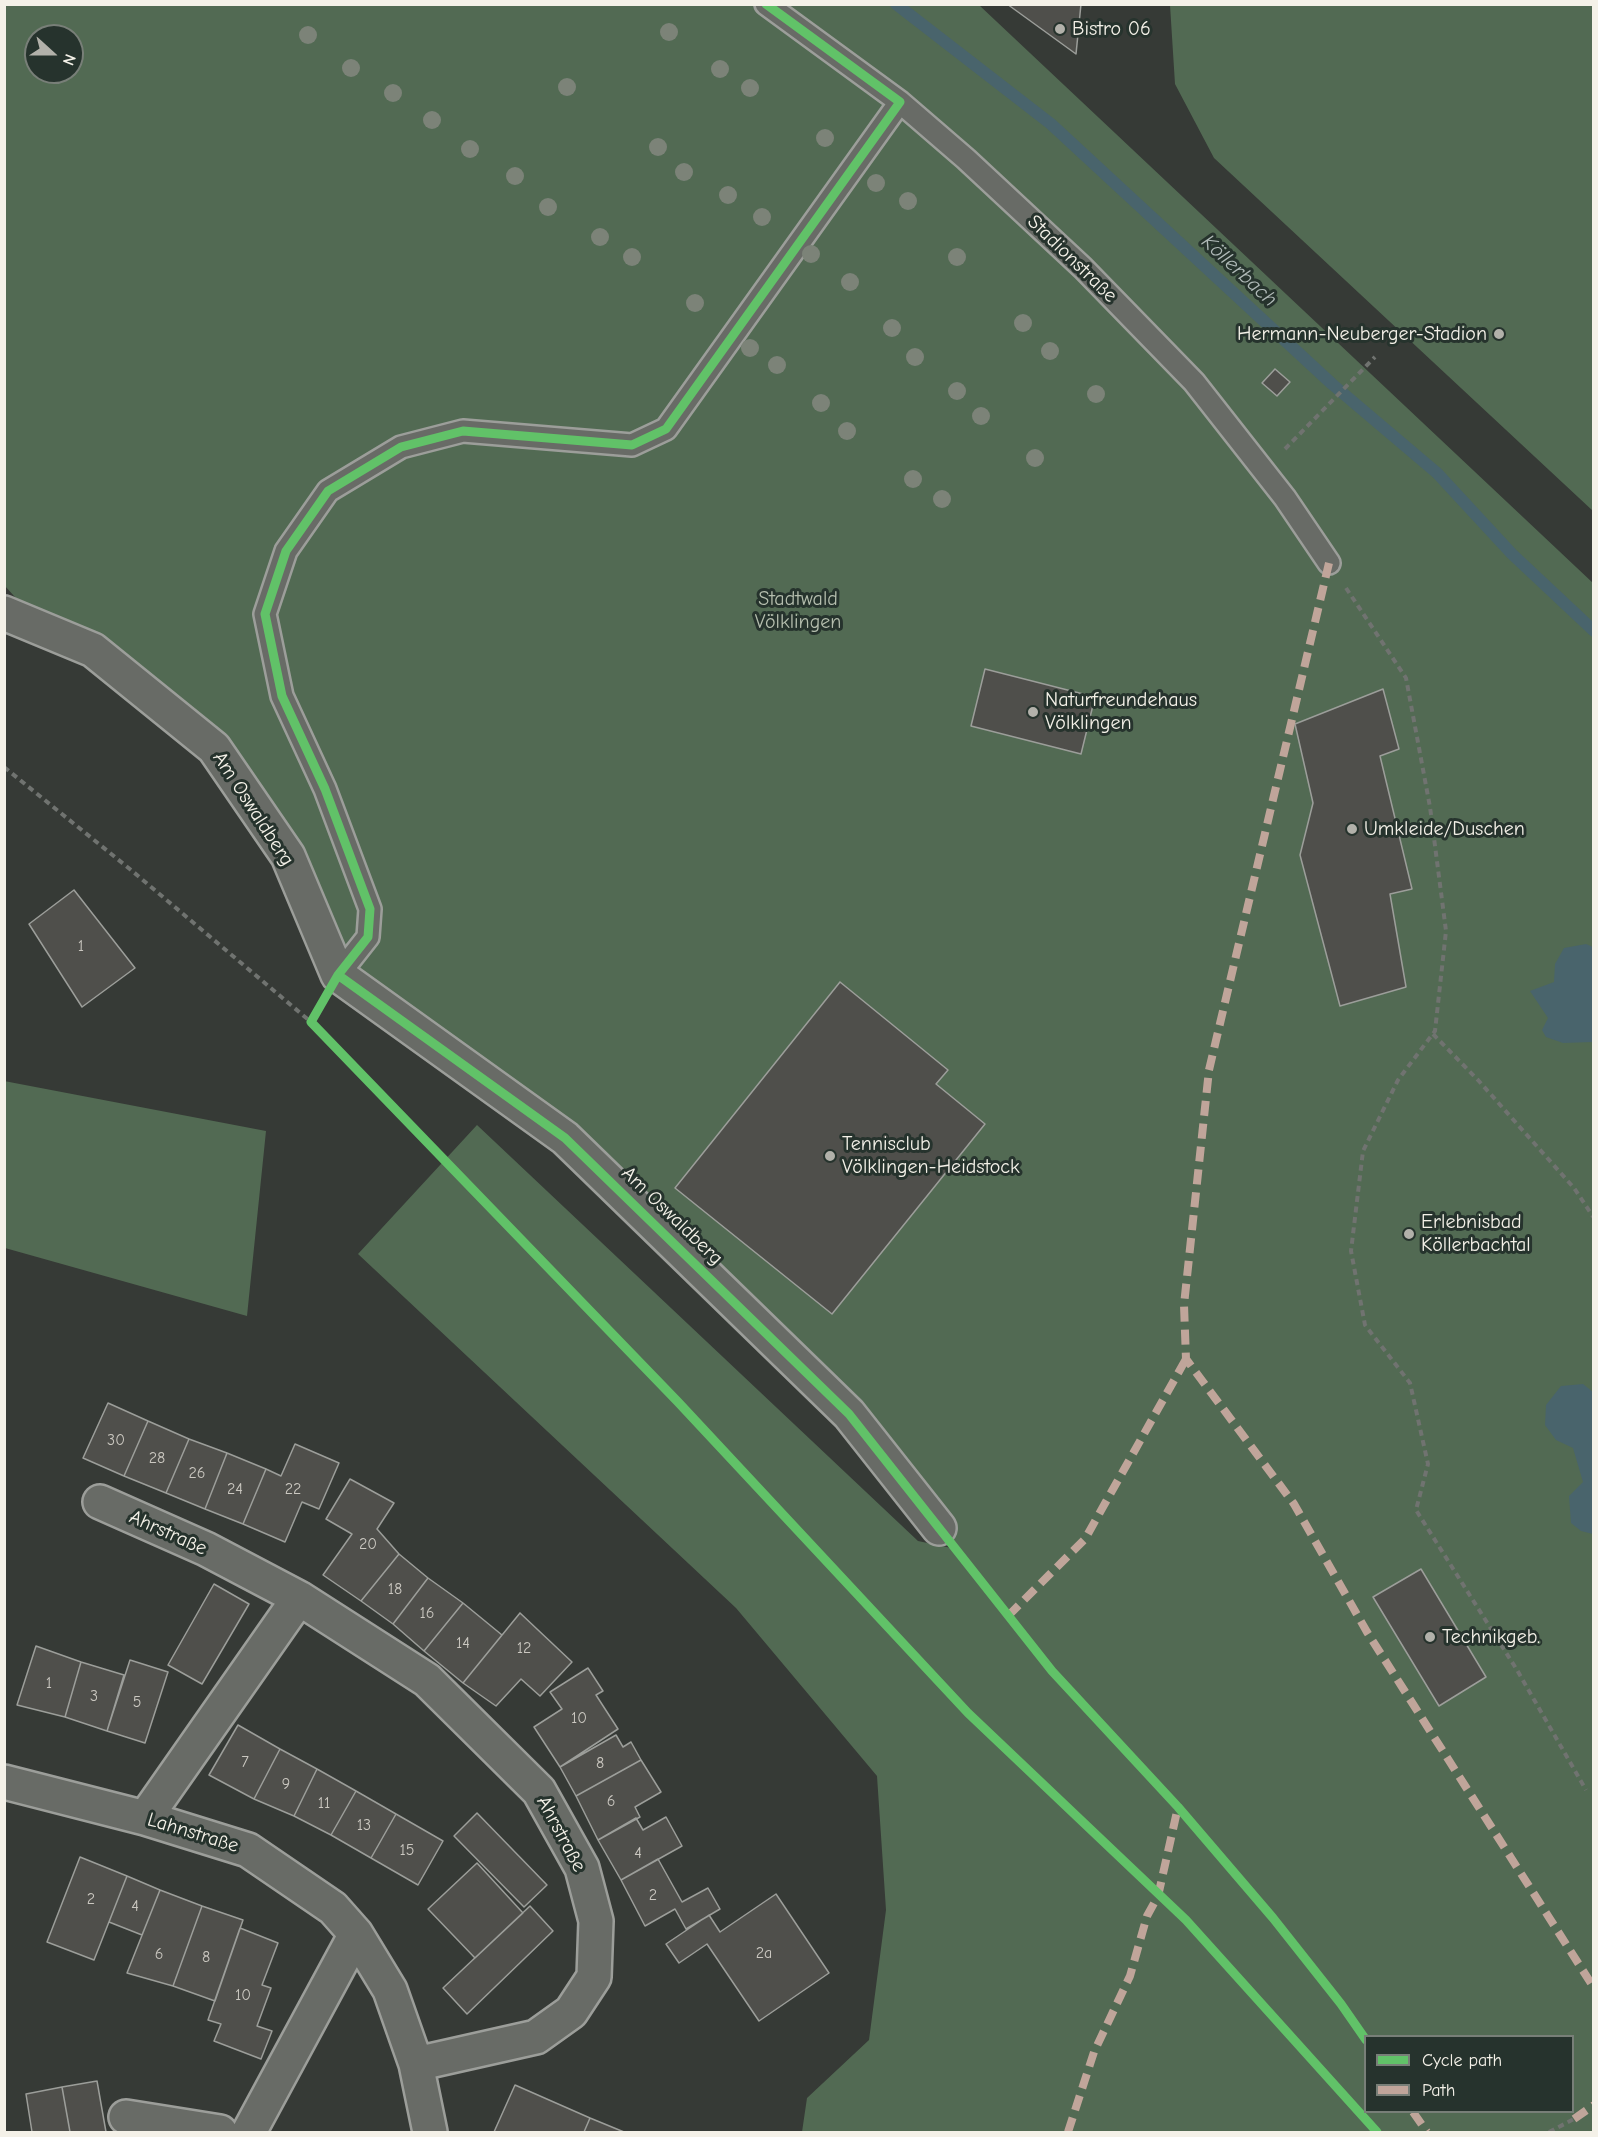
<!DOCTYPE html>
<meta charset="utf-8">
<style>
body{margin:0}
#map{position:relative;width:1598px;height:2137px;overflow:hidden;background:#363a36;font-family:"Comic Neue",sans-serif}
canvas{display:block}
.frame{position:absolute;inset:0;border:6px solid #f4f1e8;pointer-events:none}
.legend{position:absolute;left:1364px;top:2035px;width:210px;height:78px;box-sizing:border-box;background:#26332d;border:2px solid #787f78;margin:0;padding:8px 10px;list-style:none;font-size:18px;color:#f4f1e8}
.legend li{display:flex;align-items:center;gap:12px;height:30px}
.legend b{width:30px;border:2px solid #787f78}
.north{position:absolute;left:24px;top:24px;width:60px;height:60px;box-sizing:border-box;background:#26332d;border:2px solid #787f78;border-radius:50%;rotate:111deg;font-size:16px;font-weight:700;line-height:24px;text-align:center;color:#f4f1e8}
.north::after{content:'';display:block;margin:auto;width:21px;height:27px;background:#b2b1aa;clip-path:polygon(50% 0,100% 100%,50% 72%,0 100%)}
</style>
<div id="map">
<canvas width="1598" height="2137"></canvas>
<div class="frame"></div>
<ul class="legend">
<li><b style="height:8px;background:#61c268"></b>Cycle path</li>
<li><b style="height:8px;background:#c0a59a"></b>Path</li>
</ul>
<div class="north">N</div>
</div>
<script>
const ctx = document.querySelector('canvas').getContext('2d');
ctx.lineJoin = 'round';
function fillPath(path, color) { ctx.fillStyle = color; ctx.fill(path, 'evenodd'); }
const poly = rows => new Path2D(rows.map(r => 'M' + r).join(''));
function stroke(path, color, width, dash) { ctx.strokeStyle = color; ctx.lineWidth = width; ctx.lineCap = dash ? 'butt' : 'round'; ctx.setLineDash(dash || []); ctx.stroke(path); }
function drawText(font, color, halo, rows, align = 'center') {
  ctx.font = font + ' "Comic Neue",sans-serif'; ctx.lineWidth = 6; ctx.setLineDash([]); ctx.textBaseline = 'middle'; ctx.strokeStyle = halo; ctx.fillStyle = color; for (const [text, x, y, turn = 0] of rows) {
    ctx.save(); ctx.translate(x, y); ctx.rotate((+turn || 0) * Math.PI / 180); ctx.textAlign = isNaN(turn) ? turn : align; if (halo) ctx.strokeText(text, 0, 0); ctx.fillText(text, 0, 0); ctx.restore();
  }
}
fillPath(poly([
 [5,4,979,5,1593,583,1593,2132,802,2132,807,2098,869,2040,886,1910,877,1776,736,1608,358,1254,477,1125,918,1541,956,1549,849,1414,681,1250,338,975,214,748,23,606,5,586],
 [36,36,72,36,72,72,36,72],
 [1366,2036,1572,2036,1572,2112,1366,2112],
 [1170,5,1593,5,1593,511,1214,158,1175,84],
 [4,1081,266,1131,247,1316,5,1248]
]), '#526a53');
fillPath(poly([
 [1586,944,1593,947,1593,1042,1563,1043,1546,1037,1542,1030,1548,1018,1530,991,1554,982,1555,964,1564,948],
 [1583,1384,1593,1392,1593,1534,1581,1531,1571,1523,1569,1496,1583,1482,1573,1448,1556,1440,1545,1425,1546,1405,1561,1386]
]), '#49646c');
stroke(poly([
 [896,4,1051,124,1332,384,1437,473,1512,554,1594,631]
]), '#49646c', 12);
const building = poly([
 [1007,4,1081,4,1076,54,1007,4],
 [1275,369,1290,382,1277,396,1262,383,1275,369],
 [985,669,1095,697,1081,754,971,726,985,669],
 [1383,689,1399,749,1380,756,1412,889,1390,894,1406,987,1340,1006,1300,855,1313,803,1295,724,1383,689],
 [74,890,135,968,82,1007,29,924,74,890],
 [840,982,948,1070,936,1084,985,1124,832,1314,675,1188,840,982],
 [108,1403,148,1421,124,1476,83,1458,108,1403],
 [148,1421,189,1439,166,1493,124,1476,148,1421],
 [189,1439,227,1453,205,1509,166,1493,189,1439],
 [295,1444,339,1463,319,1509,302,1502,285,1542,243,1524,266,1469,281,1476,295,1444],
 [227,1453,266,1469,243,1524,205,1509,227,1453],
 [350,1479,394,1503,377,1529,399,1554,361,1601,323,1575,352,1534,326,1519,350,1479],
 [399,1554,428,1578,393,1624,361,1601,399,1554],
 [1421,1569,1486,1677,1439,1706,1373,1597,1421,1569],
 [428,1578,463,1603,424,1651,393,1624,428,1578],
 [214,1584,249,1604,202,1684,168,1665,214,1584],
 [463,1603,502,1635,463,1683,424,1651,463,1603],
 [520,1613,572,1662,540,1696,521,1679,496,1706,463,1683,520,1613],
 [36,1646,81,1662,65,1717,17,1705,36,1646],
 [130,1660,168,1672,145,1743,107,1731,130,1660],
 [81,1662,124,1675,107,1731,65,1717,81,1662],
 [588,1668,603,1691,596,1695,618,1729,560,1767,534,1727,562,1709,550,1692,588,1668],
 [238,1725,280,1749,254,1799,209,1775,238,1725],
 [616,1735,623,1747,631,1742,641,1760,576,1796,560,1767,616,1735],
 [280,1749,317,1769,294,1816,254,1799,280,1749],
 [641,1760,661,1792,635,1807,640,1817,598,1840,576,1796,641,1760],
 [317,1769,356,1791,331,1835,294,1816,317,1769],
 [356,1791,396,1814,371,1858,331,1835,356,1791],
 [477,1813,547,1885,524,1907,454,1836,477,1813],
 [396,1814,443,1841,418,1885,371,1858,396,1814],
 [666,1817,682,1846,621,1880,598,1840,636,1818,643,1830,666,1817],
 [80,1857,127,1876,94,1960,47,1942,80,1857],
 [658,1859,682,1902,708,1888,720,1909,686,1929,675,1909,645,1926,621,1880,658,1859],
 [477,1863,523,1913,475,1958,428,1909,477,1863],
 [127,1876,160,1890,142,1935,109,1922,127,1876],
 [160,1890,202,1906,173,1986,127,1973,160,1890],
 [776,1894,829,1973,759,2021,707,1944,679,1963,666,1944,709,1915,720,1932,776,1894],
 [202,1906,243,1920,215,2001,173,1986,202,1906],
 [530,1906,553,1931,467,2014,443,1988,530,1906],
 [240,1928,278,1943,262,1985,271,1988,257,2026,272,2031,261,2059,214,2041,221,2024,208,2020,240,1928],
 [97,2081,106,2132,70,2132,62,2087,97,2081],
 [515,2085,590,2118,584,2132,494,2132,515,2085],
 [62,2087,70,2132,32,2132,26,2094,62,2087],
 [590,2118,624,2132,584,2132,590,2118]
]);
fillPath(building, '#4f4f4b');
stroke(building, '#9c9e9a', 1.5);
const service = poly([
 [766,4,900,102,966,159,1083,268,1194,382,1285,498,1329,563],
 [338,975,368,937,370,909,325,789,282,696,265,614,286,551,328,491,401,447,463,431,632,445,666,429,900,102]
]);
const minor = poly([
 [4,613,93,650,214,748,288,856,338,975,565,1138,849,1414,939,1528],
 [100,1502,206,1549,299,1598,427,1680,539,1791,582,1868,596,1921,594,1977,571,2012,536,2037,416,2064],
 [4,1782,145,1818,248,1850,333,1908,356,1934,390,1990,416,2064,430,2132],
 [145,1818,299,1598],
 [126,2117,220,2132],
 [249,2132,356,1934]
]);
stroke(service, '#9c9e9a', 26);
stroke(minor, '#9c9e9a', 38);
stroke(poly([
 [1285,449,1375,357],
 [1346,588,1406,678,1430,807,1446,931,1435,1031,1398,1080,1363,1151,1351,1251,1365,1325,1410,1383,1428,1464,1416,1510,1517,1670,1586,1790],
 [4,767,131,870,311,1022],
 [1433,1034,1478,1080,1574,1188,1594,1218],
 [1549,2132,1574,2119]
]), '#707370', 4, [6, 4.5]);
stroke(service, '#686b66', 21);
stroke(minor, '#686b66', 33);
stroke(poly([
 [1329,563,1209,1070,1184,1305,1186,1359,1294,1504,1367,1632,1594,1988],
 [1008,1616,1085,1539,1186,1359],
 [1413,2112,1427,2132],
 [1574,2119,1594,2105],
 [1068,2132,1094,2052,1130,1976,1147,1916,1158,1896,1178,1807]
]), '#c0a59a', 8, [15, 8]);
stroke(poly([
 [766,4,900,102,666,429,632,445,463,431,401,447,328,491,286,551,265,614,282,696,325,789,370,909,368,937,338,975,311,1022,678,1402,968,1713,1186,1920,1377,2132],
 [338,975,565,1138,849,1414,1052,1671,1178,1807,1273,1918,1341,2004,1366,2040]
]), '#61c268', 9);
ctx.fillStyle = '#7c8378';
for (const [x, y] of [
 [669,32],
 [308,35],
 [351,68],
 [720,69],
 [567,87],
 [750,88],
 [393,93],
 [432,120],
 [825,138],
 [658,147],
 [470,149],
 [684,172],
 [515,176],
 [876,183],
 [728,195],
 [908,201],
 [548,207],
 [762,217],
 [600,237],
 [811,254],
 [632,257],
 [957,257],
 [850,282],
 [695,303],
 [1023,323],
 [892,328],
 [750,348],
 [1050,351],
 [915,357],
 [777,365],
 [957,391],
 [1096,394],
 [821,403],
 [981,416],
 [847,431],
 [1035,458],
 [913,479],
 [942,499]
]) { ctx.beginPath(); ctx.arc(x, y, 9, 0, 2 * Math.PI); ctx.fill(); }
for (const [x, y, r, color] of [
 [1060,29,6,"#b2b1aa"],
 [1499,334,6,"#b2b1aa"],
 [1033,712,6,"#b2b1aa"],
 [1352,829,6,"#b2b1aa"],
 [830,1156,6,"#b2b1aa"],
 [1409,1234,6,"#b2b1aa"],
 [1430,1637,6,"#b2b1aa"]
]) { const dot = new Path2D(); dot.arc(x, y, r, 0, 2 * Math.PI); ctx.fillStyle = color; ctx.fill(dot); stroke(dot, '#26332d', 2); }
drawText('16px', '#cbc8c1', null, [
 ["1",81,946],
 ["30",116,1440],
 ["28",157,1458],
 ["26",197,1473],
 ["24",235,1489],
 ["22",293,1489],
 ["20",368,1544],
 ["18",395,1589],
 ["16",427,1613],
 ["14",463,1643],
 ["12",524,1648],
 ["1",49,1683],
 ["3",94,1696],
 ["5",137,1702],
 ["10",579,1718],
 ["7",245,1762],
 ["8",600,1763],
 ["9",286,1784],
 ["6",611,1801],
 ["11",324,1803],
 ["13",364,1825],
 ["15",407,1850],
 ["4",638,1853],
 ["2",653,1895],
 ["2",91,1899],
 ["4",135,1906],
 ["2a",764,1953],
 ["6",159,1954],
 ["8",206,1957],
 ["10",243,1995]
]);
drawText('20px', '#f4f1e8', '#26332d', [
 ["Bistro 06",1072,29],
 ["Hermann-Neuberger-Stadion",1487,334,"right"],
 ["Naturfreundehaus",1045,700],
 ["Völklingen",1045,723],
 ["Umkleide/Duschen",1364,829],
 ["Tennisclub",842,1144],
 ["Völklingen-Heidstock",842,1167],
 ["Erlebnisbad",1421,1222],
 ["Köllerbachtal",1421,1245],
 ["Technikgeb.",1442,1637]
], 'left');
drawText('20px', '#f4f1e8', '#26332d', [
 ["Stadionstraße",1072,259,44],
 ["Am Oswaldberg",253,809,57],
 ["Am Oswaldberg",672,1216,44],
 ["Ahrstraße",168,1533,24],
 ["Lahnstraße",193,1833,17],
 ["Ahrstraße",561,1834,62]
]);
drawText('20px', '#b5beae', '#26332d', [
 ["Stadtwald",798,599],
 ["Völklingen",798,622]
]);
drawText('italic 21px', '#b0bab8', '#26332d', [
 ["Köllerbach",1239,271,43]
]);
</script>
